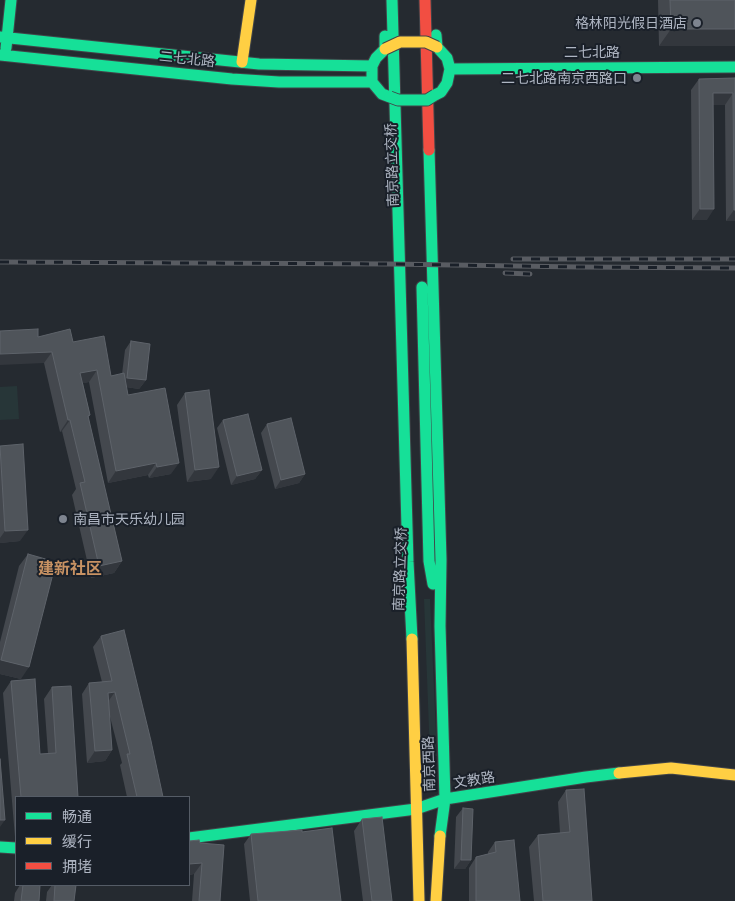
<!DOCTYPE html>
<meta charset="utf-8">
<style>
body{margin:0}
#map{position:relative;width:735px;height:901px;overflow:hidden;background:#252a30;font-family:Commissioner,"Noto Sans SC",sans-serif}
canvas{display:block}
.legend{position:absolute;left:15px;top:796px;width:175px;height:90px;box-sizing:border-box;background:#1a2029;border:1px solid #555c66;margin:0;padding:6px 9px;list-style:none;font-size:15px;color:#aeb5c2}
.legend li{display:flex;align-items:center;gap:10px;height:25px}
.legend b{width:25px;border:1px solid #555c66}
</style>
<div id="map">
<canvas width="735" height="901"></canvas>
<ul class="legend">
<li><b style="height:6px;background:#16e098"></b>畅通</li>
<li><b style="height:6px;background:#ffcf43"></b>缓行</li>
<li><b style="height:6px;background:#f24e42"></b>拥堵</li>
</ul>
</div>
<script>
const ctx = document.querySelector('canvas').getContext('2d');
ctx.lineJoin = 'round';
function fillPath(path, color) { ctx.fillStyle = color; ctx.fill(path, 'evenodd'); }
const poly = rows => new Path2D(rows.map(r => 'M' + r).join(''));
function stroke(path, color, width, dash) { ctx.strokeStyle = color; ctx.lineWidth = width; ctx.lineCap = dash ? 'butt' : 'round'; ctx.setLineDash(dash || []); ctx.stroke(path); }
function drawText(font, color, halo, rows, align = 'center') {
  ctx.font = font + ' Commissioner,"Noto Sans SC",sans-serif'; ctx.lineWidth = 4; ctx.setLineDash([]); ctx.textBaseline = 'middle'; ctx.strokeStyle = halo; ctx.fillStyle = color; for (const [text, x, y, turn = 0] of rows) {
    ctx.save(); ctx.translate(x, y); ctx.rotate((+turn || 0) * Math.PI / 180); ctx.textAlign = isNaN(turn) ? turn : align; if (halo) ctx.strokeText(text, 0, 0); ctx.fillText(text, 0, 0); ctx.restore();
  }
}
fillPath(poly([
 [17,386,19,419,0,420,0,387],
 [424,599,430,599,437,756,430,756]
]), '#273638');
const fast = poly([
 [392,0,408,562,412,639],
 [385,36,385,49,376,58,372,66,372,82,382,94,390,97],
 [0,37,259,64,372,66],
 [6,48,11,0],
 [0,55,232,79,279,82,372,82],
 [450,69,735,67],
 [435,95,441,92,447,83,450,69,447,58,437,47,436,35],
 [429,150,441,560,440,626,445,799,440,836],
 [422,287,429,561,433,584],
 [189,838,416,809,445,799,586,777,619,773],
 [0,847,16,848]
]);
const slow = poly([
 [242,62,251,0],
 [412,639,419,901],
 [619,773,671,768,735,775],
 [436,901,440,836]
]);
const jam = poly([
 [425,0,429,150]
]);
stroke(fast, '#414449', 13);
stroke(slow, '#414449', 13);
stroke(jam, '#414449', 13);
stroke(fast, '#16e098', 11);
stroke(slow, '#ffcf43', 11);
stroke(jam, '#f24e42', 11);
const rail = poly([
 [513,259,735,259],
 [0,262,390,264,579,267,735,268],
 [505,273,530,274]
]);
stroke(rail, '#595c62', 5);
stroke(rail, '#1a2029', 3, [9]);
const fastBridge = poly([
 [390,97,398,100,427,100,435,95]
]);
const slowBridge = poly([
 [385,49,400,42,426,42,437,47]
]);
stroke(fastBridge, '#414449', 13, []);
stroke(slowBridge, '#414449', 13, []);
stroke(fastBridge, '#16e098', 11);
stroke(slowBridge, '#ffcf43', 11);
fillPath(poly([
 [658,0,735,0,735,46,659,46],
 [735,78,735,221,726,221,725,105,713,105,707,220,692,220,691,90,699,79],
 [38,337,73,342,111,376,122,374,125,350,131,341,146,380,139,389,126,387,128,395,171,474,149,478,148,475,108,483,89,382,83,383,90,415,88,418,122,561,114,573,91,578,72,495,76,489,62,431,60,432],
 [185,393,211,479,187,482,177,405],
 [223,420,262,470,255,479,231,485,217,428],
 [267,424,305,474,299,483,275,489,261,433],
 [0,446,20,541,0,543],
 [28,554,21,679,0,674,0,642,19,566],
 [101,636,163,797,127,797,120,765,122,763,109,713,112,750,105,761,87,763,82,694,89,683,102,682,93,647],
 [11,681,40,754,48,754,44,699,52,687,78,797,16,797,16,837,15,837,3,693],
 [566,790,592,901,534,901,529,847,538,835,560,833,558,802],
 [463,808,471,860,465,869,454,869,456,817],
 [362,819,392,901,363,901,354,831],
 [302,832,341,901,250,901,244,844,251,834],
 [189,841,200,843,220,901,192,901,194,874,189,875],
 [495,842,520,901,469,901,469,868,476,857,488,854,488,852],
 [20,885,40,885,39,901,14,901,15,893],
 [52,885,76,885,74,901,46,901,47,892]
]), '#44484e');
fillPath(poly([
 [671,29,735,29,735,46,659,46],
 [713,93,733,93,725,105,705,105],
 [700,209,714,209,707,220,692,220],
 [734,210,735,210,735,221,726,221],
 [52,352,44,363,0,365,0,354],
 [97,370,89,382,73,385,80,373],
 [127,378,146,380,139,389,120,386],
 [68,420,70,420,62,431,60,432],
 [156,463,148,475,108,483,116,471],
 [179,463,171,474,149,478,157,467],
 [219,467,211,479,187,482,195,470],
 [262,470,255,479,231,485,237,476],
 [305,474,299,483,275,489,281,480],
 [28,530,20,541,0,543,0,538,5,531],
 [122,561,114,573,91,578,99,566],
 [1,660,29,667,21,679,0,674,0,661],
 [115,692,107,703,108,693],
 [112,750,105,761,87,763,95,751],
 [0,820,5,820,0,827],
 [461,860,471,860,465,869,454,869],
 [202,863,194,874,189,875,189,864]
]), '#33373d');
const building = poly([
 [670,0,735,0,735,29,671,29,670,0],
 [735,78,735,210,734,210,733,93,713,93,714,209,700,209,699,79,735,78],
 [38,329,38,337,70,329,73,342,104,336,111,376,124,373,128,395,165,388,179,463,157,467,156,463,116,471,97,370,80,373,90,415,88,416,122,561,99,566,80,483,85,482,70,420,68,420,52,352,0,354,0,331,38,329],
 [131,341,150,344,146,380,127,378,131,341],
 [209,390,219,467,195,470,185,393,209,390],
 [248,414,262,470,237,476,223,420,248,414],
 [291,418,305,474,281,480,267,424,291,418],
 [23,444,28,530,5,531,0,446,23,444],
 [28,554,56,562,29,667,1,660,28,554],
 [124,630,151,741,163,797,137,797,127,754,130,754,115,692,108,693,112,750,95,751,89,683,112,681,101,636,124,630],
 [35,679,40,754,56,753,52,687,71,686,78,797,21,797,11,681,35,679],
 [0,759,5,820,0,820,0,759],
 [584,789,592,901,543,901,538,835,570,832,566,790,584,789],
 [463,808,473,809,471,860,461,860,463,808],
 [382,817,392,901,372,901,362,819,382,817],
 [332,828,341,901,258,901,251,834,302,830,302,832,332,828],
 [199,840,200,843,224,845,220,901,199,901,202,863,189,864,189,841,199,840],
 [514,840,520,901,476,901,476,857,496,852,495,842,514,840],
 [23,885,40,885,39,901,21,901,23,885],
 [55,885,76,885,74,901,54,901,55,885]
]);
fillPath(building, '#4f545a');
stroke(building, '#5e636a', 1);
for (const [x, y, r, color] of [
 [697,23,5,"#7e848f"],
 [637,78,5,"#7e848f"],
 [63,519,5,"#7e848f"]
]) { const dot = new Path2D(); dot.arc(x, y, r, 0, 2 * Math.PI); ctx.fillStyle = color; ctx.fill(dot); stroke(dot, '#1a2029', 2); }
drawText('14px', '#aeb5c2', '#1a2029', [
 ["格林阳光假日酒店",687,23],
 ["二七北路南京西路口",627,78],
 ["南昌市天乐幼儿园",73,519,"left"]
], 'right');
drawText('14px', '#aeb5c2', '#1a2029', [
 ["二七北路",592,52],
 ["二七北路",187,59,6],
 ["南京路立交桥",392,165,-92],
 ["南京路立交桥",400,569,-88],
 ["南京西路",429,764,-92],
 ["文教路",474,780,-9]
]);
drawText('bold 16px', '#c89263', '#1a2029', [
 ["建新社区",70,569]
]);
</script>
